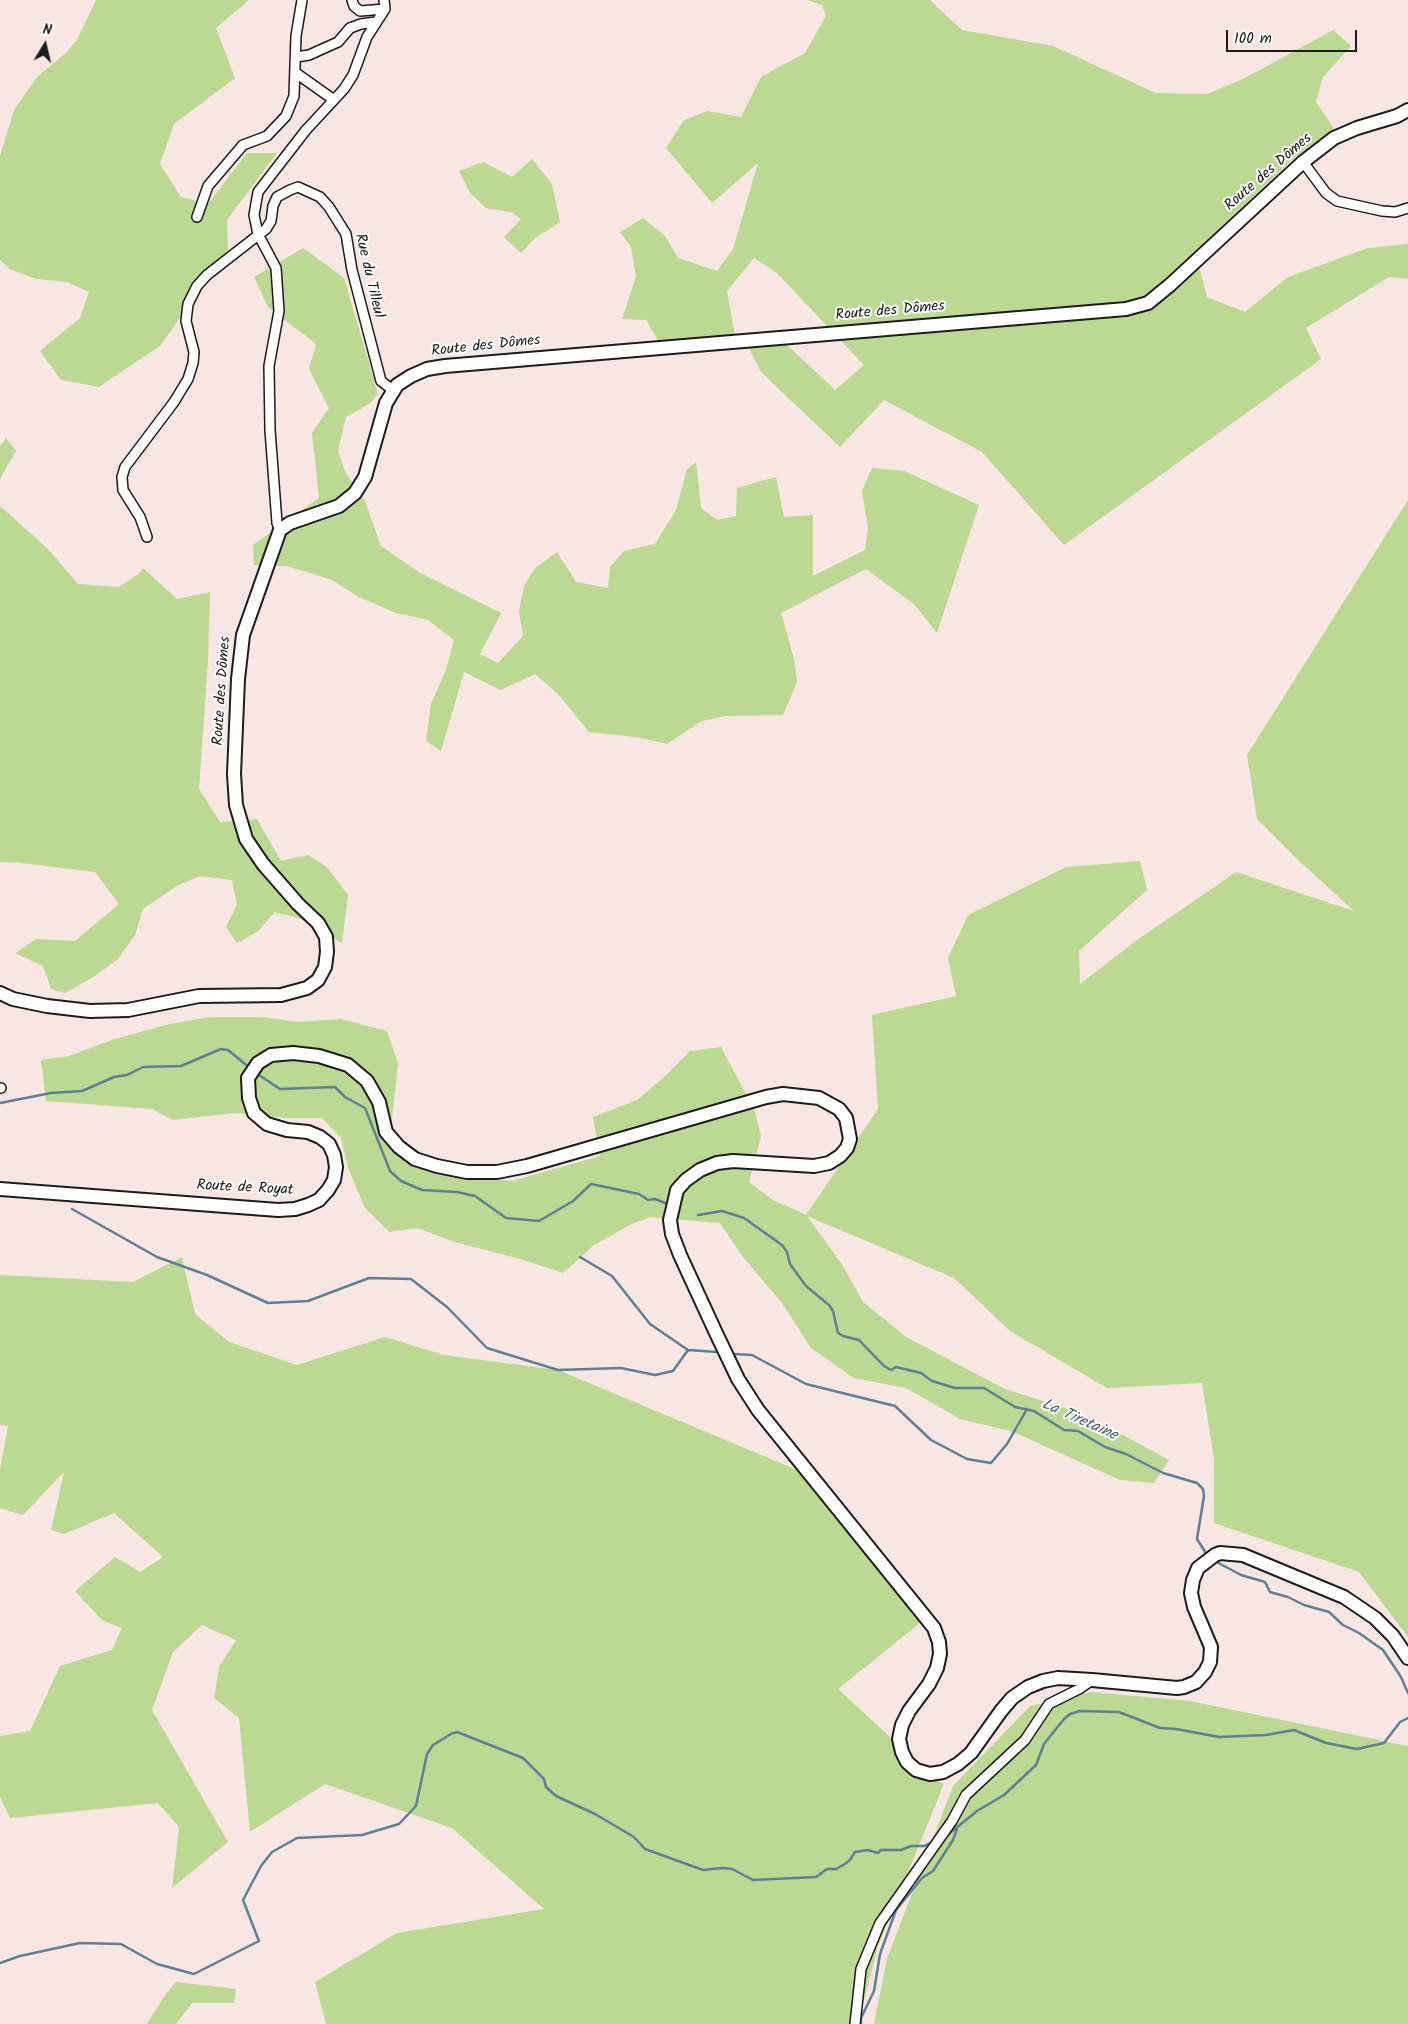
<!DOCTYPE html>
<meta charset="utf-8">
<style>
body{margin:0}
#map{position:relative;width:1408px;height:2024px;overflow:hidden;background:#f7e6e1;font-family:Kalam,sans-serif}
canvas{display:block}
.north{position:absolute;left:20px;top:20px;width:50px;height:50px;-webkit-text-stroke:4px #fff;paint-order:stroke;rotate:9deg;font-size:14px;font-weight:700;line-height:20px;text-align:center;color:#1c1c1c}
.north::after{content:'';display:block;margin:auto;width:18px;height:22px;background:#1c1c1c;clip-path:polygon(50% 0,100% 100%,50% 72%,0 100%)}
.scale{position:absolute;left:1226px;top:30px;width:131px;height:22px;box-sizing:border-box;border:2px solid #1c1c1c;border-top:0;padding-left:6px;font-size:15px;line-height:18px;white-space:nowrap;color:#1c1c1c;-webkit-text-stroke:4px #fff;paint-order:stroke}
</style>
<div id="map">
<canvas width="1408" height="2024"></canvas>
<div class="north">N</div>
<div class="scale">100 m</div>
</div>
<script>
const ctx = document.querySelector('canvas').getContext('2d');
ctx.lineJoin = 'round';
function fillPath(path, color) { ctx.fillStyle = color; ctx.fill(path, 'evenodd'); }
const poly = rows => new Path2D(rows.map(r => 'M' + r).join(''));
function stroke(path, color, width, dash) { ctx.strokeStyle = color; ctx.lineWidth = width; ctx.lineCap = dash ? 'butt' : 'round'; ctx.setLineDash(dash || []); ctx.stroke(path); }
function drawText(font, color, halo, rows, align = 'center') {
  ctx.font = font + ' Kalam,sans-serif'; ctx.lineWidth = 4; ctx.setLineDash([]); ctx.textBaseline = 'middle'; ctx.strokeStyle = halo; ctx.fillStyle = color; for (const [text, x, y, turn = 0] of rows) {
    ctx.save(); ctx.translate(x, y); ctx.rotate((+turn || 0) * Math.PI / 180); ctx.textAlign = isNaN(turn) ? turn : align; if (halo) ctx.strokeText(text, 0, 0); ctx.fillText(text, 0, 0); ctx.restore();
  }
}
fillPath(poly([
 [96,0,249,0,216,28,235,78,174,124,160,164,181,197,208,204,247,153,277,153,227,220,228,250,160,346,99,387,61,380,40,351,80,318,89,292,67,282,36,279,10,269,0,260,0,156,14,110,37,77,66,53,77,40],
 [807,0,930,0,962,30,1053,46,1156,93,1207,94,1243,79,1333,30,1351,46,1323,77,1316,102,1335,130,1293,159,1195,251,1207,297,1245,312,1288,277,1368,248,1408,244,1408,279,1389,277,1306,328,1321,359,1064,545,982,452,884,400,840,447,761,372,747,344,783,341,835,390,864,365,776,272,754,258,727,291,735,336,659,342,646,320,622,319,636,276,631,247,620,232,643,218,665,236,678,258,717,271,733,249,758,163,712,203,666,148,684,120,707,111,741,117,761,77,805,53,826,16,822,5],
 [532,159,552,184,560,222,535,238,521,253,504,237,521,219,511,212,486,208,470,193,459,171,483,162,512,177],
 [303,248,344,278,378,394,369,404,346,417,338,450,345,472,365,501,381,546,420,573,501,613,480,654,498,663,523,636,519,611,524,586,535,568,557,552,576,582,608,588,610,567,624,551,655,544,676,510,687,469,696,462,701,508,717,520,736,516,737,488,776,477,784,517,813,515,813,576,865,550,868,529,862,491,872,468,904,471,979,505,937,633,915,605,866,569,781,613,794,659,797,682,783,715,725,716,702,721,667,744,636,737,589,732,558,694,535,674,501,690,464,672,441,751,426,741,431,704,446,670,454,640,428,620,396,613,359,597,332,580,287,566,254,565,253,545,319,498,312,433,329,408,309,369,316,344,268,307,254,277],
 [6,438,16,451,0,479,0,446],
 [1408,500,1408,1637,1359,1572,1214,1523,1214,1459,1202,1383,1107,1388,1010,1331,954,1278,807,1216,843,1266,863,1302,906,1337,1005,1389,1065,1408,1123,1435,1169,1460,1154,1483,1120,1480,1011,1431,960,1419,906,1388,854,1378,811,1348,782,1303,743,1257,720,1223,650,1217,632,1224,594,1245,563,1273,517,1258,455,1242,417,1228,389,1232,365,1208,348,1168,341,1138,322,1118,286,1118,235,1113,173,1120,152,1109,46,1101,41,1060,69,1056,112,1040,169,1024,210,1017,263,1017,298,1022,341,1019,387,1031,398,1063,389,1145,427,1171,512,1181,600,1156,593,1117,637,1100,663,1078,690,1051,721,1047,755,1111,761,1137,749,1182,773,1200,806,1215,878,1109,872,1015,956,996,948,958,968,915,1066,867,1140,861,1147,890,1079,951,1080,984,1137,940,1236,872,1354,911,1296,858,1257,819,1247,755],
 [0,506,48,549,78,584,119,587,139,574,143,568,177,599,210,592,208,661,199,789,220,822,257,819,281,861,308,855,327,867,348,895,342,943,301,919,275,912,257,932,237,943,226,927,237,904,232,880,199,876,177,886,143,909,135,935,118,959,92,978,65,993,51,989,43,966,15,953,36,939,75,941,119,904,95,872,21,863,0,862],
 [182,1257,195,1314,229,1342,297,1365,385,1337,444,1355,558,1370,802,1472,881,1566,920,1623,838,1689,889,1736,908,1767,944,1784,878,1946,858,2024,326,2024,315,1982,397,1933,544,1909,452,1828,325,1784,250,1832,239,1718,214,1698,219,1667,236,1640,202,1625,173,1652,152,1710,228,1842,172,1888,179,1827,158,1803,10,1818,0,1797,0,1736,30,1731,60,1666,112,1650,122,1628,103,1621,75,1591,115,1557,140,1572,163,1557,114,1513,64,1534,51,1530,64,1472,23,1515,0,1508,0,1469,8,1426,0,1425,0,1275,133,1282],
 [1091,1692,1190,1701,1408,1746,1408,2024,874,2024,887,1959,953,1786,1030,1706],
 [176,1982,236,1989,234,2003,192,2003,176,2024,147,2024,165,1995]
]), '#bbd992');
stroke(poly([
 [256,1073,280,1089,335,1087,345,1097,365,1108,390,1171,401,1181,422,1190,457,1192,475,1196,506,1218,539,1221,573,1201,591,1184,639,1194,648,1200,655,1199,665,1203],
 [0,1103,51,1093,82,1091,114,1077,127,1075,143,1067,181,1066,221,1049,228,1050,250,1068],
 [72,1209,157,1257,207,1275,268,1303,308,1301,369,1278,411,1279,447,1307,487,1348,558,1370,621,1368,655,1375,673,1371,688,1350,717,1352],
 [698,1215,722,1211,744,1218,782,1245,787,1252,790,1264,806,1286,829,1305,833,1311,838,1333,843,1336,859,1340,884,1366,891,1370,896,1367,921,1373,932,1381,955,1388,984,1388,1015,1407,1034,1411,1064,1430,1078,1431,1105,1447,1126,1454,1163,1473,1197,1483,1203,1489,1204,1496,1197,1539,1207,1555],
 [580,1257,612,1276,650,1324,688,1350],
 [734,1354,752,1355,806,1384,895,1406,931,1440,967,1459,991,1463,1007,1444,1027,1409],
 [1213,1560,1241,1575,1265,1582,1270,1592,1288,1597,1304,1605,1329,1612,1343,1625,1359,1633,1383,1650,1401,1677,1408,1693],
 [945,1837,977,1811,1004,1795,1036,1765,1044,1744,1064,1719,1070,1714,1080,1711,1119,1712,1160,1728,1176,1729,1219,1737,1266,1735,1294,1730,1326,1743,1357,1749,1384,1743,1400,1722,1408,1718],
 [0,1963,20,1956,80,1943,121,1944,157,1964,194,1974,259,1941,243,1900,261,1866,272,1852,297,1838,362,1835,399,1824,416,1806,427,1754,433,1745,451,1734,457,1732,523,1758,544,1779,546,1787,556,1796,595,1814,634,1837,645,1849,703,1870,722,1868,732,1869,753,1880,816,1877,827,1869,836,1869,845,1864,850,1860,855,1852,868,1850,878,1853,881,1850,901,1850,911,1846,924,1846,931,1843],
 [861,2024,861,2018,874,1991,880,1954,896,1910,922,1878,933,1871,953,1840,957,1829]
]), '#5e8097', 2.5);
const street = poly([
 [352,0,354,6,360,11,385,9],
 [296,57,309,55,338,42,350,28,361,24,376,22],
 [296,73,334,100],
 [1303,162,1326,193,1337,201,1382,211,1395,212,1408,208],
 [197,217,208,186,243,145,267,136,286,116,294,96,296,36,302,0],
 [280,530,277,523,270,430,269,366,279,311,276,268,258,234,254,215,258,192,306,130,344,89,353,75,367,37,385,9,384,0],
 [147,537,140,517,123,490,122,477,125,467,174,402,188,379,193,363,194,352,186,321,188,304,197,286,207,275,266,229,271,221,273,206,277,197,290,190,298,187,320,197,329,207,346,234,352,270,381,381,394,391],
 [0,1088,1,1088],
 [855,2024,861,1969,880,1923,952,1821,966,1795,1025,1740,1049,1704,1079,1689,1092,1680]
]);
const secondary = poly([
 [0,993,13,999,47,1006,90,1011,128,1010,199,996,281,995,307,988,318,980,325,967,327,952,326,937,318,923,298,904,263,864,246,839,236,805,234,774,238,679,243,635,280,530,290,523,339,506,355,493,365,477,386,403,397,385,411,376,427,369,445,366,1126,309,1148,303,1170,285,1303,162,1334,138,1357,128,1397,116,1408,110],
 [0,1189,278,1210,295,1209,308,1205,319,1200,328,1190,334,1180,336,1167,334,1155,329,1144,320,1137,308,1132,287,1130,267,1124,254,1113,249,1098,248,1078,258,1063,271,1055,293,1053,319,1056,348,1065,367,1081,379,1102,386,1132,399,1147,415,1159,437,1166,467,1172,497,1172,527,1166,766,1097,783,1094,819,1098,839,1109,846,1118,850,1139,847,1148,840,1156,829,1163,814,1166,733,1161,717,1163,700,1170,686,1180,677,1190,670,1220,672,1234,680,1255,716,1333,738,1379,758,1410,934,1628,939,1642,940,1654,937,1668,929,1684,909,1711,902,1725,899,1739,902,1752,907,1762,916,1770,930,1774,943,1772,958,1764,971,1753,1001,1711,1012,1698,1028,1687,1043,1681,1058,1678,1092,1680,1177,1688,1184,1687,1196,1682,1205,1672,1210,1662,1211,1647,1194,1607,1191,1593,1193,1580,1198,1568,1215,1555,1220,1553,1243,1555,1344,1597,1375,1618,1393,1636,1408,1658]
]);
stroke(street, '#1c1c1c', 12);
stroke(secondary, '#1c1c1c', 16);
stroke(street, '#fff', 9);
stroke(secondary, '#fff', 12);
drawText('15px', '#1c1c1c', '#fff', [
 ["Route des Dômes",1269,173,-41],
 ["Rue du Tilleul",368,276,77],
 ["Route des Dômes",890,312,-5],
 ["Route des Dômes",486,347,-6],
 ["Route des Dômes",223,691,-86],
 ["Route de Royat",245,1189,3]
]);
drawText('italic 16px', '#485e6e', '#fff', [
 ["La Tiretaine",1079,1421,24]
]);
</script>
